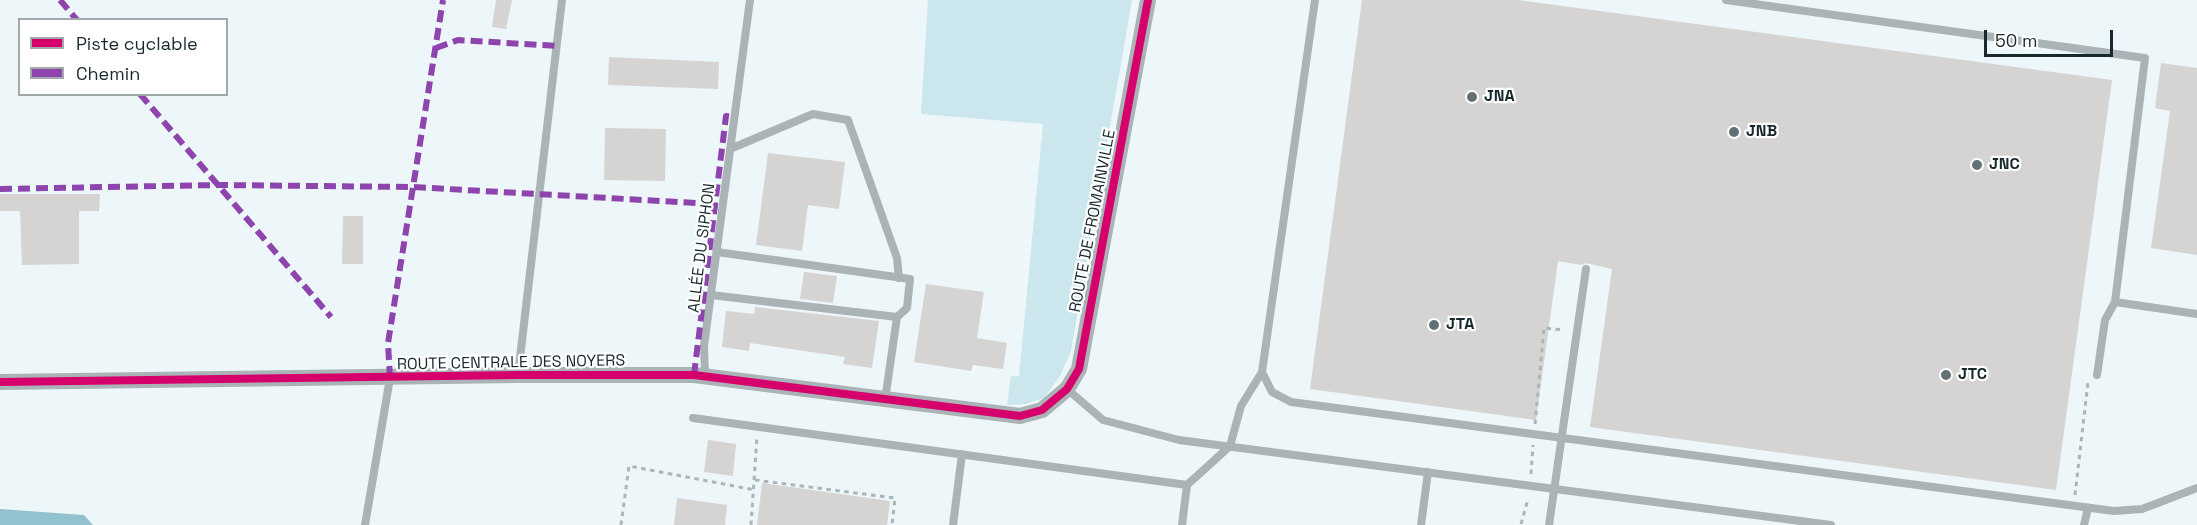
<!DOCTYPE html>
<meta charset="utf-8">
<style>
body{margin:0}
#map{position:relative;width:2197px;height:525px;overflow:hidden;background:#edf6f9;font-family:"Space Grotesk",sans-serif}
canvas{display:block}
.legend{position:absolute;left:18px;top:18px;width:210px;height:78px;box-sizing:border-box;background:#fff;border:2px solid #a3a9ab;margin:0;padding:8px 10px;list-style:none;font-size:18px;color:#18292e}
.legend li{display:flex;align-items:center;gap:12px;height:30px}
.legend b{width:30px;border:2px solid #a3a9ab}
.scale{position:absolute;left:1984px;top:30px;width:129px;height:27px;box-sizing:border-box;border:3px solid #18292e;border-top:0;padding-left:8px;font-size:18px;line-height:21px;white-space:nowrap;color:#18292e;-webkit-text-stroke:4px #fff;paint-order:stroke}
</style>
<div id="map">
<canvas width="2197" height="525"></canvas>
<ul class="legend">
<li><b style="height:8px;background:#d6006c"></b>Piste cyclable</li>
<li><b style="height:8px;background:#8e44ad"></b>Chemin</li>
</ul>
<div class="scale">50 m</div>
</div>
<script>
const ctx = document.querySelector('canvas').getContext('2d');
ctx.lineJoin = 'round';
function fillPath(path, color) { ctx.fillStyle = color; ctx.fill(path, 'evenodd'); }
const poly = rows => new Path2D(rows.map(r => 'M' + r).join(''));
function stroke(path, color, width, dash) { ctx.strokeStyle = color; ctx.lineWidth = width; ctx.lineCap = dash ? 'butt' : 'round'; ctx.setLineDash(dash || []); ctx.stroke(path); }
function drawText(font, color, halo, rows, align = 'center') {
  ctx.font = font + ' "Space Grotesk",sans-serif'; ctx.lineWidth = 4.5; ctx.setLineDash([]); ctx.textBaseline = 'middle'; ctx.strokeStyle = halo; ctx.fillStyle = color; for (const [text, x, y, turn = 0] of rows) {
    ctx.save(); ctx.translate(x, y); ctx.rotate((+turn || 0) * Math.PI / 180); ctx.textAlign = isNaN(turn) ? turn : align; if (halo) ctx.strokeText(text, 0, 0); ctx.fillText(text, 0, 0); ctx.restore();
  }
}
fillPath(poly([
 [928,0,1132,0,1071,351,1060,376,1044,398,1026,404,1007,405,1011,376,1019,376,1043,124,921,114]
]), '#cbe6ed');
fillPath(poly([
 [0,509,84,515,93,525,0,525]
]), '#92c2ce');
fillPath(poly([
 [496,0,512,0,506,29,492,27],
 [1362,0,1518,0,2112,80,2056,490,1590,427,1612,269,1586,263,1581,265,1558,261,1536,420,1310,389],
 [609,57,719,62,718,89,608,85],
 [2161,63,2197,68,2197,255,2151,248,2170,111,2155,108],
 [605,128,666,129,665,181,604,180],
 [768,153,845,162,839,209,808,205,802,251,756,245],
 [0,194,100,194,99,211,79,211,79,264,22,265,20,211,0,211],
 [343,216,363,216,363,264,342,264],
 [804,272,837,276,833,303,800,299],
 [926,284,984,292,977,338,1007,343,1003,369,973,365,971,371,914,362],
 [755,307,879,321,872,368,843,364,845,357,750,343,749,351,722,347,726,311,754,314],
 [708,440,736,444,733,476,704,472],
 [762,483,890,501,887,525,757,525],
 [677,498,727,505,725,525,674,525]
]), '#d6d3d3');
stroke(poly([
 [1535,424,1544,328,1564,330],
 [1531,474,1533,445],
 [755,480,895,498,892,525],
 [2075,495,2088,382],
 [1521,524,1528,499],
 [621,525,629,466,755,490],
 [751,525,757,437]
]), '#acb5b7', 3, [4.5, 4.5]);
stroke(poly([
 [1315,0,1262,372,1272,392,1291,402,2114,511,2142,509,2197,488],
 [1726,0,2145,58,2115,302,2197,314],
 [730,149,813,114,848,120,897,258,899,278],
 [711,295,897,317,907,308,910,279,717,252],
 [518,375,562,0],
 [2097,375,2105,320,2115,302],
 [705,377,704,346,750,0],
 [1067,389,1103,420,1179,440,1831,525],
 [885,400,897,317],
 [693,418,1187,485],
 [365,525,390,378],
 [953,525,962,454],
 [1182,525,1187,485,1230,446,1241,406,1262,372],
 [1421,525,1428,472],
 [1549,525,1586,269],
 [2084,525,2088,508]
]), '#aab3b6', 8);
stroke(poly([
 [0,382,518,375,694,375,1020,416,1042,410,1067,389,1079,369,1148,0]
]), '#aab3b6', 16);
stroke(poly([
 [60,0,77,20],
 [436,48,458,40,557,46],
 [140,94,331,317],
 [0,189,217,185,412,187,715,204],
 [694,375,726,116,734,117],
 [390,378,388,343,443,0]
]), '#8e44ad', 6, [12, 6]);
stroke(poly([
 [0,382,518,375,694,375,1020,416,1042,410,1067,389,1079,369,1148,0]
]), '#d6006c', 8);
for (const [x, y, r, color] of [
 [1472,97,6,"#637175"],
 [1734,132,6,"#637175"],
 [1977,165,6,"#637175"],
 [1434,325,6,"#637175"],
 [1946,375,6,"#637175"]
]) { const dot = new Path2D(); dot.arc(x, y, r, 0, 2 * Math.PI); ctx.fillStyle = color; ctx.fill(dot); stroke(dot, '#fff', 2); }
drawText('bold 16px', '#18292e', '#fff', [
 ["JNA",1484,97],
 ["JNB",1746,132],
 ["JNC",1989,165],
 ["JTA",1446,325],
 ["JTC",1958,375]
], 'left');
drawText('16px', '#18292e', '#fff', [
 ["ROUTE DE FROMAINVILLE",1093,221,-79],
 ["ALLÉE DU SIPHON",702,248,-83],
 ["ROUTE CENTRALE DES NOYERS",511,363,-1]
]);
</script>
